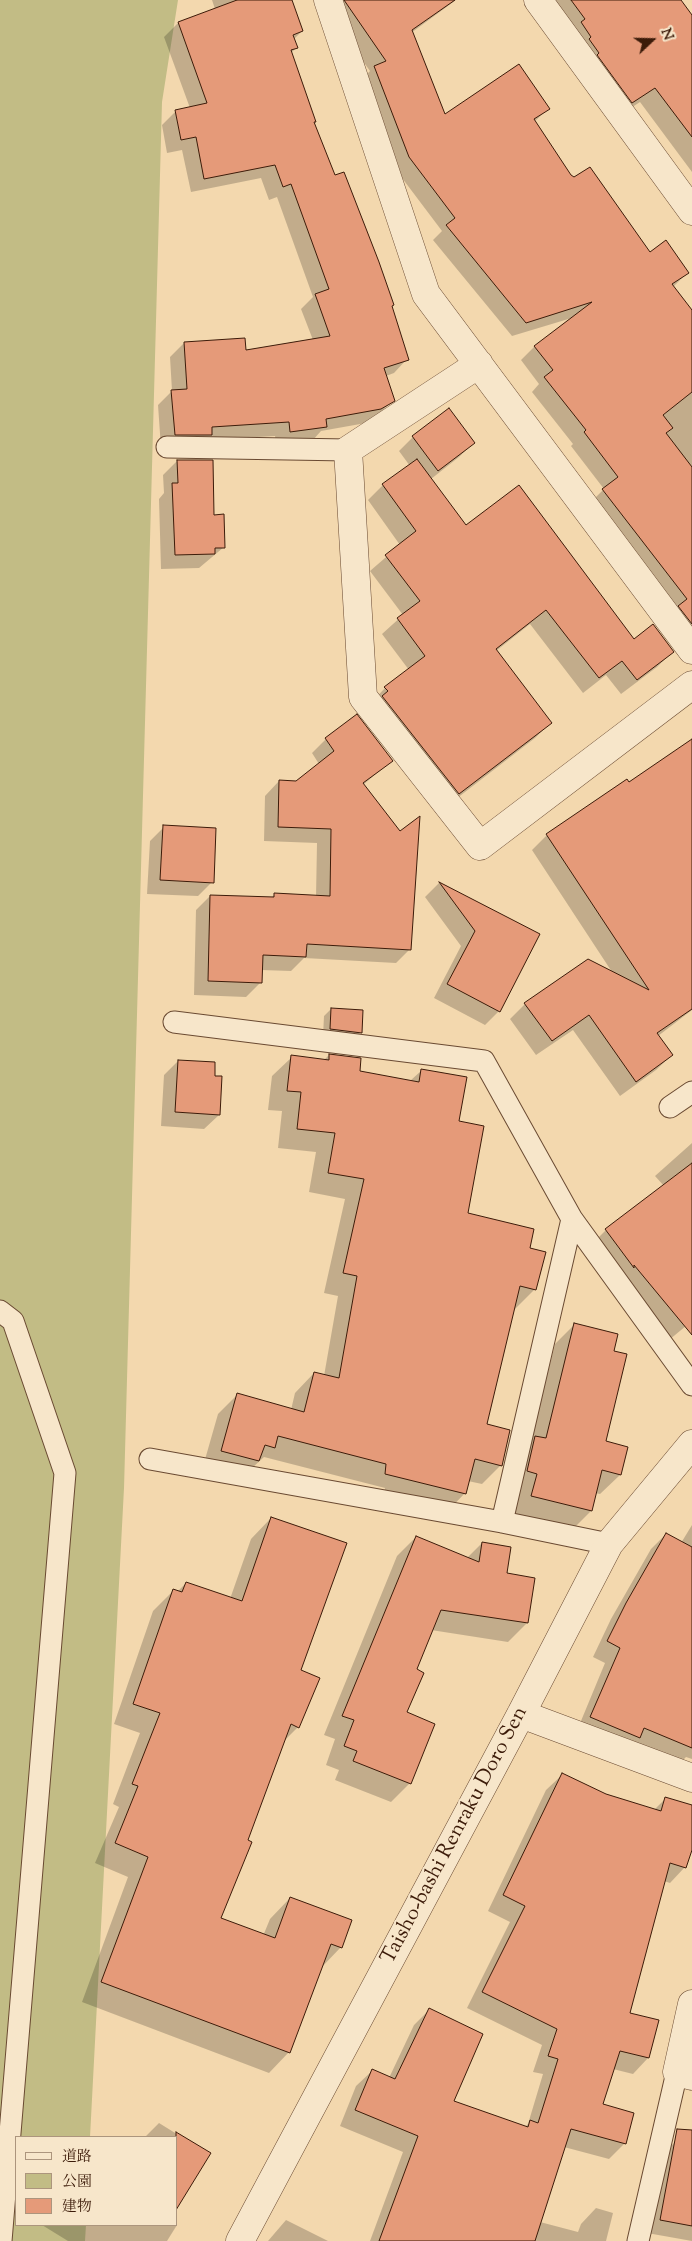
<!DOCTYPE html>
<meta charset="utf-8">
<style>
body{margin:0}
#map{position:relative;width:692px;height:2241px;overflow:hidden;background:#f3d8ae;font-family:"Sorts Mill Goudy","Noto Serif JP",serif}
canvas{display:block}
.legend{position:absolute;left:15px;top:2136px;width:162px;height:90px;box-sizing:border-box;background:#f7e6ca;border:1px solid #ac957d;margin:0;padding:6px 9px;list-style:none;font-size:15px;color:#3c1b09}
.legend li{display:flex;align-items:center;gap:10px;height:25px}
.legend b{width:25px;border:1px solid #ac957d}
.north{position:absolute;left:627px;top:15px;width:50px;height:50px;-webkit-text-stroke:4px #f7e6ca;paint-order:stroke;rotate:69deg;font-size:14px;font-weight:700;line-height:20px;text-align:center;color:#3c1b09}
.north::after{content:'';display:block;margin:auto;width:18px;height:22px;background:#3c1b09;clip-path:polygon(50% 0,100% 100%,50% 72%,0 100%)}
</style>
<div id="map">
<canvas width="692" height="2241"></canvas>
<ul class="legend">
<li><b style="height:6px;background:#f7e6ca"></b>道路</li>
<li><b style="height:14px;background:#c2bc85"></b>公園</li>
<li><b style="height:14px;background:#e59a79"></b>建物</li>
</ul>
<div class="north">N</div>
</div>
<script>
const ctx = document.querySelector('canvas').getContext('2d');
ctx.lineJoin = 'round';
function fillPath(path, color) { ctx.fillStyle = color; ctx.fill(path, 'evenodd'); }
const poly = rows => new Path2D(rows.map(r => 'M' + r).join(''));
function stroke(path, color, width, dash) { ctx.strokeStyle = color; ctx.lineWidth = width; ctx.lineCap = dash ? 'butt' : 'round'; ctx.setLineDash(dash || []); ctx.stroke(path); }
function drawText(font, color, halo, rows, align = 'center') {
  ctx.font = font + ' "Sorts Mill Goudy",serif'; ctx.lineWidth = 4; ctx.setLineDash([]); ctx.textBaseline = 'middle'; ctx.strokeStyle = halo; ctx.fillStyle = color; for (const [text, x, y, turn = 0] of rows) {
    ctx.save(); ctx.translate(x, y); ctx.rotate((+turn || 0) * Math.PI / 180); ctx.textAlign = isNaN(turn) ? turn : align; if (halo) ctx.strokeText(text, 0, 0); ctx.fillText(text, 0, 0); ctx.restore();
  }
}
fillPath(poly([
 [0,0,178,0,162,102,124,1488,90,2137,16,2137,16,2225,86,2225,85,2241,0,2241]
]), '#c2bc85');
fillPath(poly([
 [212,0,289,0,302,31,293,40,296,48,291,53,315,121,313,123,334,177,391,306,407,359,394,373,386,376,393,400,379,414,366,423,321,431,312,441,277,446,275,436,206,440,161,448,158,405,172,391,170,357,184,343,245,351,313,340,301,309,313,297,277,197,269,200,261,178,191,192,182,150,167,153,162,125,176,111,190,108,164,37,178,23,215,9],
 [343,0,456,0,411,33,444,116,548,109,534,122,570,176,649,253,687,273,673,287,692,312,692,640,589,504,604,489,571,446,573,444,532,392,539,384,521,360,534,347,575,317,512,336,433,240,442,231,396,170,361,81,370,71,338,26,338,5],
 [546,0,679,0,692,17,692,172,640,102,617,117],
 [413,437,473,443,459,457,431,479,466,526,633,641,672,652,657,667,621,694,606,675,583,693,530,624,496,651,550,723,535,738,443,809,370,704,385,688,409,670,382,634,403,615,370,571,400,545,368,500,383,485,410,466,399,451],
 [177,461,213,516,224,547,199,568,161,569,159,499,164,493,163,475],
 [326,739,391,761,363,785,410,949,396,963,304,958,291,971,261,970,261,982,246,997,194,995,196,910,210,896,271,898,275,894,316,897,317,843,264,841,265,796,279,781,296,782,319,764,312,753],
 [692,746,692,1010,658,1036,672,1055,656,1070,620,1096,573,1030,536,1055,510,1019,525,1004,612,972,532,850,547,835],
 [164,827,212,882,198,896,147,894,150,841],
 [439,883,539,934,499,1011,485,1025,434,998,461,946,425,897],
 [331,1009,361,1032,353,1040,323,1036,324,1016],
 [329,1055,359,1072,410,1081,422,1070,458,1122,467,1214,529,1249,535,1289,515,1309,513,1308,485,1425,501,1465,482,1484,468,1481,465,1493,446,1513,383,1498,385,1488,264,1457,239,1480,202,1470,218,1414,237,1395,291,1410,295,1393,314,1373,324,1376,338,1296,324,1293,345,1199,309,1192,316,1152,278,1148,282,1111,268,1110,272,1076,292,1057,324,1060],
 [178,1061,219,1115,204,1129,161,1126,164,1075],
 [692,1143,692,1321,669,1340,590,1246,606,1230,664,1186,655,1176],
 [575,1324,612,1352,604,1442,620,1475,600,1494,595,1493,591,1511,571,1531,512,1516,555,1344],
 [271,1518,299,1671,298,1727,283,1742,219,1919,263,1936,270,1919,290,1898,341,1947,321,1968,289,2052,269,2073,82,2002,128,1877,95,1863,119,1807,113,1804,140,1733,114,1724,153,1611,173,1591,177,1592,186,1583,230,1599,251,1539],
 [692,1525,692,1759,686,1757,679,1764,576,1733,605,1663,593,1657,611,1619,651,1549,666,1534,681,1543],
 [416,1537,467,1558,482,1543,505,1574,527,1623,508,1642,431,1630,415,1670,405,1713,433,1724,410,1783,391,1802,335,1780,339,1770,326,1765,335,1739,324,1735,397,1556],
 [562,1775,606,1796,654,1810,666,1798,692,1806,692,1845,685,1867,670,1883,664,1881,628,2014,648,2058,633,2074,613,2069,602,2105,625,2143,609,2159,564,2147,540,2222,578,2232,581,2224,596,2208,613,2213,606,2241,370,2241,403,2152,340,2126,356,2086,372,2071,389,2078,414,2025,429,2010,452,2102,525,2127,528,2124,543,2074,533,2072,542,2045,467,2008,510,1922,488,1911,546,1790],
 [159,2123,209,2154,176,2137,145,2137],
 [675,2142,692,2145,692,2241,647,2233,662,2155],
 [286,2220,328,2241,268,2241],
 [42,2225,176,2224,177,2225,167,2241,68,2241]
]), '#0003');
const building = poly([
 [237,0,292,0,303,31,293,35,298,48,291,50,316,122,314,122,335,175,344,172,379,262,394,305,392,306,409,360,384,368,395,401,381,409,326,419,327,427,290,432,289,422,212,427,212,435,175,435,171,390,187,389,184,342,245,338,246,350,330,336,315,294,329,289,291,184,283,187,275,165,204,179,196,137,181,140,175,110,207,103,178,22,237,0],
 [344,0,455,0,412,30,445,114,519,64,550,109,534,119,571,175,574,177,590,167,650,252,666,240,689,273,672,284,692,310,692,392,663,415,673,428,666,433,692,467,692,624,678,606,687,599,602,489,618,477,584,432,586,430,544,377,553,370,534,346,592,302,526,323,446,225,455,218,409,157,374,66,386,61,344,0],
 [571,0,681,0,692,15,692,137,655,88,632,103,597,55,599,53,589,39,591,37,581,22,585,19,571,0],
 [449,408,475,443,438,471,412,436,449,408],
 [417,459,466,525,519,485,634,639,653,624,674,652,637,680,622,661,599,678,546,610,496,649,552,723,459,794,382,696,388,691,384,687,425,656,397,618,420,601,385,555,416,531,382,484,417,459],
 [177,460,213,460,214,515,224,514,225,548,215,548,215,554,175,555,172,483,178,483,177,460],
 [357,714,393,761,363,783,400,831,420,816,411,950,307,944,306,957,263,955,262,983,208,981,210,895,274,897,274,893,330,896,331,829,278,827,279,780,296,781,334,751,325,738,357,714],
 [692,739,692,1009,657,1033,673,1055,636,1082,589,1015,552,1041,524,1003,588,959,649,990,546,834,627,779,629,782,692,739],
 [163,825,216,828,214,883,160,880,163,825],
 [439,882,540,934,500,1012,447,984,475,931,439,882],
 [331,1008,363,1010,362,1033,330,1029,331,1008],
 [329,1054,361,1058,360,1071,419,1082,421,1069,467,1077,459,1121,484,1126,468,1213,534,1229,530,1248,546,1252,536,1290,520,1286,487,1424,510,1430,502,1466,475,1459,466,1494,385,1474,386,1464,278,1436,275,1448,265,1445,259,1461,221,1451,237,1393,304,1412,314,1372,339,1378,357,1276,343,1273,364,1179,328,1173,335,1133,297,1129,301,1092,287,1091,291,1055,329,1060,329,1054],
 [178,1060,215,1062,215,1076,222,1076,220,1115,175,1112,178,1060],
 [692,1163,692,1335,634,1265,634,1268,605,1229,692,1163],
 [574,1323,618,1334,614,1351,627,1354,606,1441,628,1447,621,1475,602,1470,592,1511,531,1496,537,1474,527,1471,535,1436,546,1438,574,1323],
 [271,1517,347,1543,301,1670,320,1678,299,1728,291,1724,248,1840,252,1842,221,1918,275,1938,290,1897,352,1920,342,1948,331,1944,290,2053,101,1982,148,1857,115,1843,138,1786,132,1784,160,1713,133,1704,173,1589,182,1592,186,1582,242,1601,271,1517],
 [666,1533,692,1547,692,1748,644,1728,640,1738,590,1717,620,1648,607,1641,626,1603,666,1533],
 [416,1536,479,1562,482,1542,511,1547,507,1573,535,1578,528,1623,441,1610,417,1669,424,1673,407,1712,435,1724,411,1784,353,1761,357,1751,344,1746,354,1720,342,1716,416,1536],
 [562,1773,606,1794,661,1811,665,1797,692,1805,692,1850,686,1868,670,1863,630,2013,659,2020,649,2058,620,2051,603,2104,634,2113,626,2144,571,2129,535,2241,379,2241,418,2136,355,2110,372,2069,395,2079,429,2008,483,2034,454,2101,528,2127,530,2120,538,2123,558,2059,548,2056,557,2029,482,1992,525,1906,503,1895,562,1773],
 [677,2129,692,2130,692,2226,660,2220,677,2129],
 [176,2132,211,2153,176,2210,176,2132]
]);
fillPath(building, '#e59a79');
stroke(building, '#3c1b09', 1);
const lane = poly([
 [167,447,348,450],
 [174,1022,484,1061,572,1219,502,1522],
 [670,1107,692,1092],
 [572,1219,692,1385],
 [0,1311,13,1321,65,1473,1,2241],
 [150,1459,502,1522,609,1544],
 [638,2241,677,2072]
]);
const street = poly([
 [328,0,426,294,692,650],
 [538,0,692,211],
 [479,364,348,450,363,697,480,846,692,685],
 [521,1714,692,1778],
 [692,2004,677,2072,692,2076],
 [240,2241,521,1714,609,1544,692,1444]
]);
stroke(lane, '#6a4a32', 23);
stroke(street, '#6a4a32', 29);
stroke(lane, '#f7e6ca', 21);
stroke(street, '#f7e6ca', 28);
drawText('21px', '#3c1b09', '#f7e6ca', [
 ["Taisho-bashi Renraku Doro Sen",456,1836,-62]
]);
</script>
